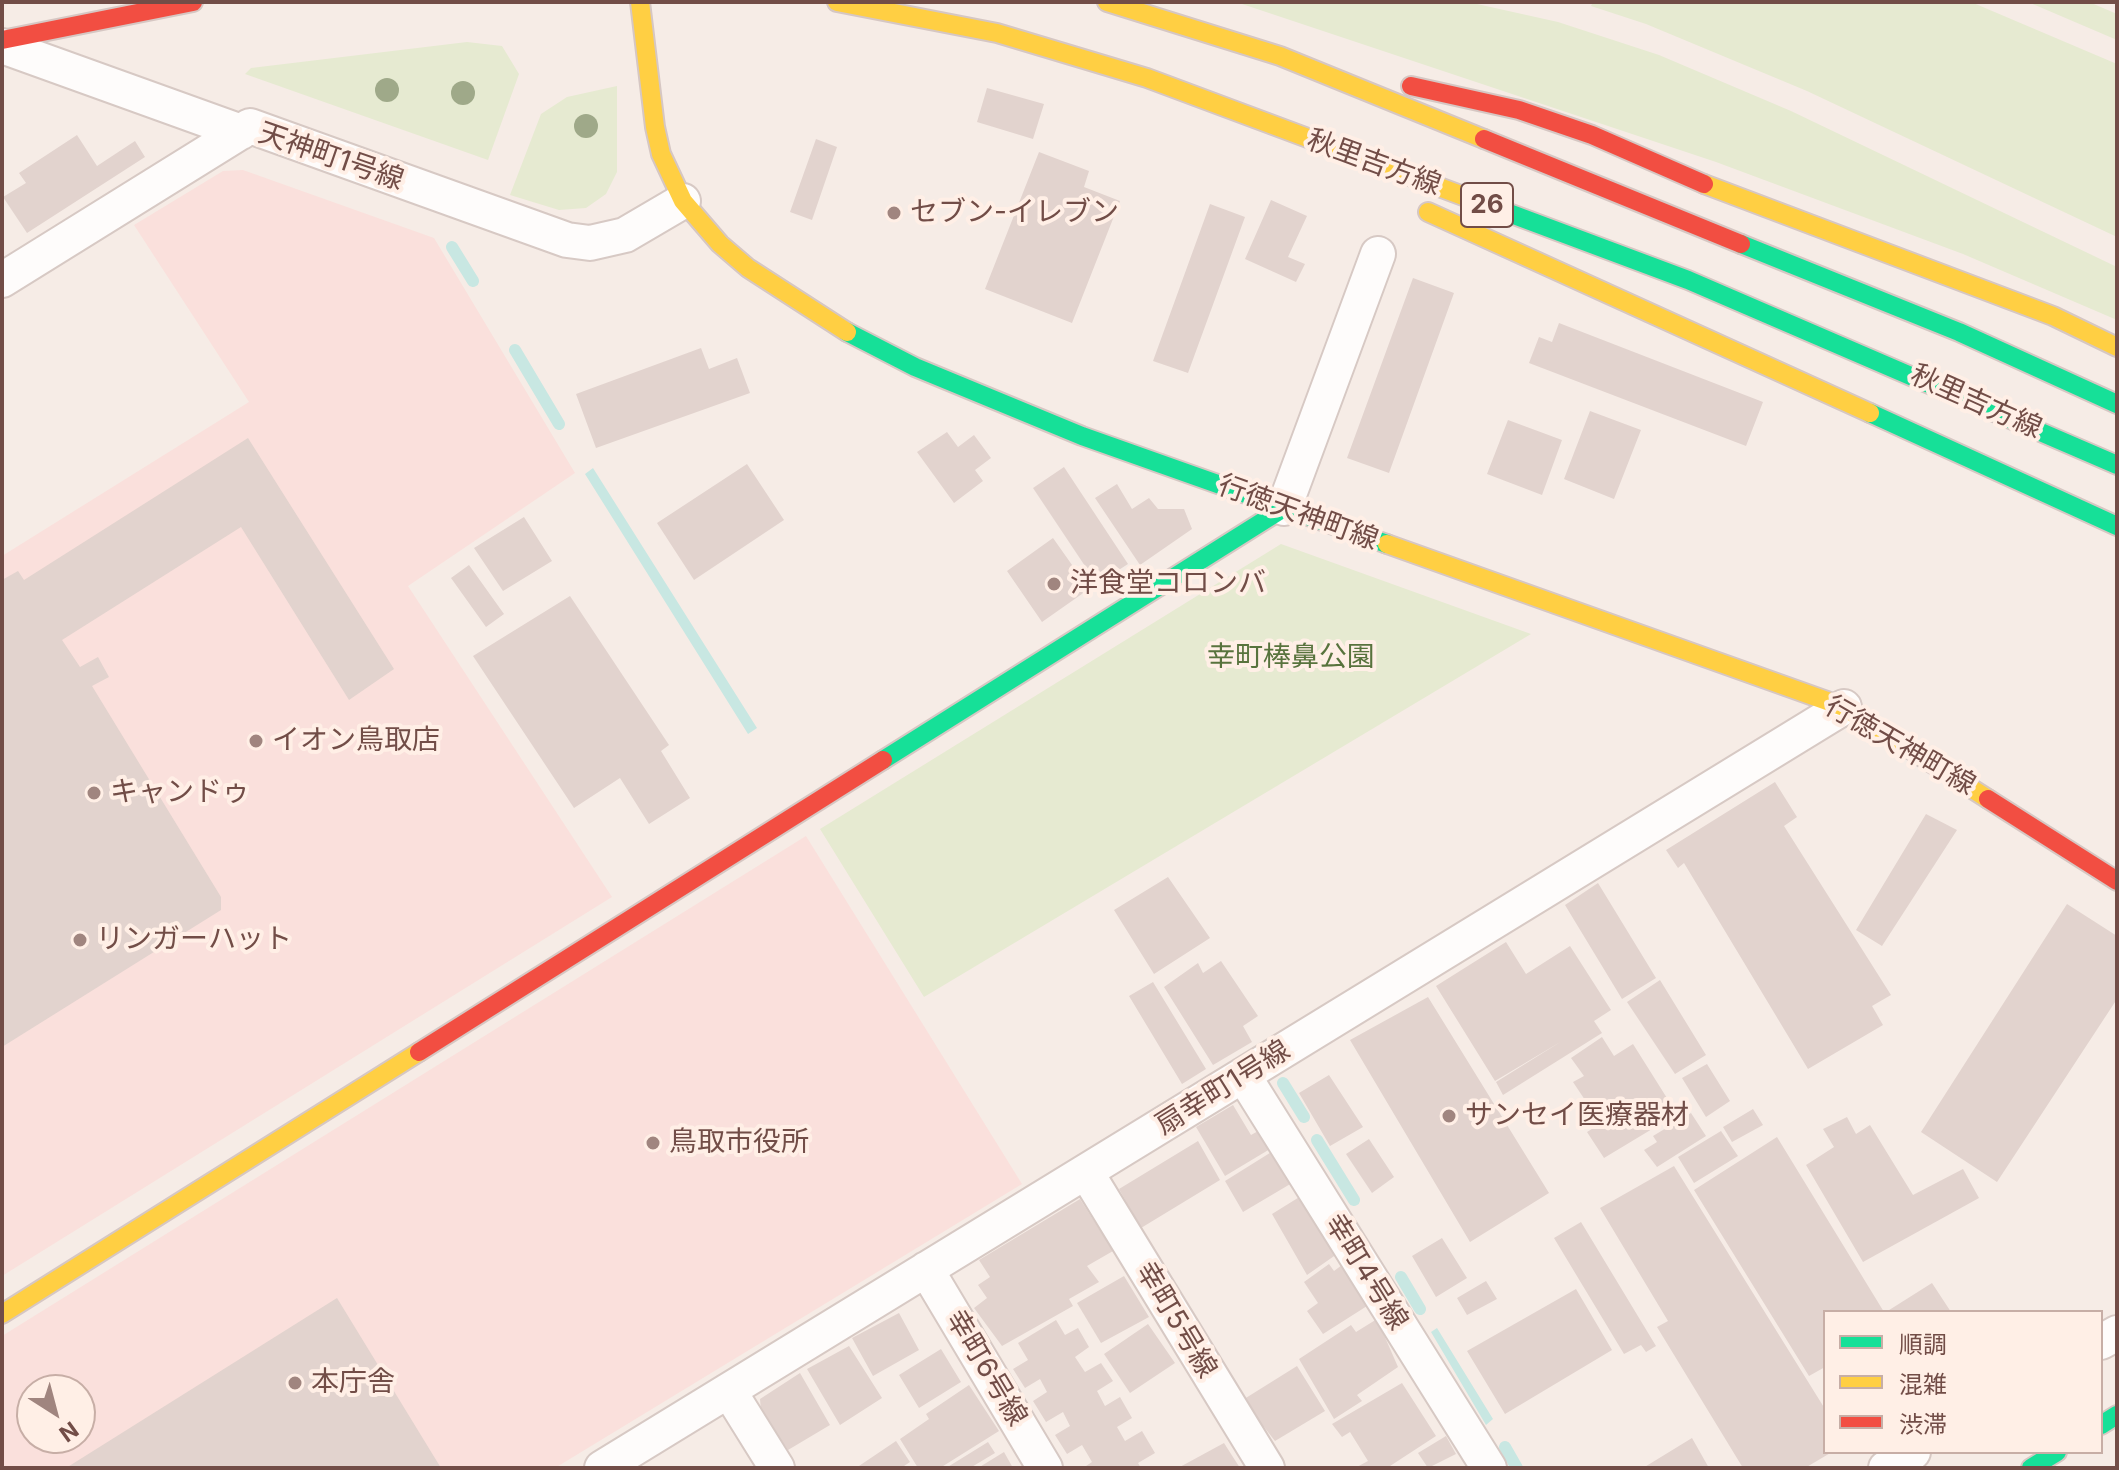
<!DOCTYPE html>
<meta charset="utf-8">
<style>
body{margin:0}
#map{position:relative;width:2119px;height:1470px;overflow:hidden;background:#f6ece6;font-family:Inter,"Noto Sans JP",sans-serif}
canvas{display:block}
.frame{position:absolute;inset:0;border:4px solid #724d47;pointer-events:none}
.legend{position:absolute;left:1823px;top:1310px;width:280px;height:144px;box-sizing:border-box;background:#ffefe6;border:2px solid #c7aea6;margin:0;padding:10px 14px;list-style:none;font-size:24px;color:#724d47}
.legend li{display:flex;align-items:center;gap:16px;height:40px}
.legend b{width:40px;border:2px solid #c7aea6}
.north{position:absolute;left:16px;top:1374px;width:80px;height:80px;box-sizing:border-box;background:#ffefe6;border:2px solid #c7aea6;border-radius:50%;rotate:144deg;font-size:22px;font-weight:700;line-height:32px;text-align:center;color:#724d47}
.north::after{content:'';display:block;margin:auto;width:28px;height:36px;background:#a0857f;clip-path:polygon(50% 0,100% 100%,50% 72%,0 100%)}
</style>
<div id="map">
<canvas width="2119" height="1470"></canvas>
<div class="frame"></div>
<ul class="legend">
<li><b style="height:10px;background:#16e098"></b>順調</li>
<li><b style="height:10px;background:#ffcf43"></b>混雑</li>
<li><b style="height:10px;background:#f24e42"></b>渋滞</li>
</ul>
<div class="north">N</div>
</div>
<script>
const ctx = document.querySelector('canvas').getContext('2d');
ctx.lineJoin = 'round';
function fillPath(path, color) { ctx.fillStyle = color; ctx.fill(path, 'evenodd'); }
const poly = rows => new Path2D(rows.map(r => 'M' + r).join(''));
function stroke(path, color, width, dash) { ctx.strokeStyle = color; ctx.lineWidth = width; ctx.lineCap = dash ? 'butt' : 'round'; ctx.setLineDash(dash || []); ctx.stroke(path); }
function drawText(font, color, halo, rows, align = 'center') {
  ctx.font = font + ' Inter,"Noto Sans JP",sans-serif'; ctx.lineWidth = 8; ctx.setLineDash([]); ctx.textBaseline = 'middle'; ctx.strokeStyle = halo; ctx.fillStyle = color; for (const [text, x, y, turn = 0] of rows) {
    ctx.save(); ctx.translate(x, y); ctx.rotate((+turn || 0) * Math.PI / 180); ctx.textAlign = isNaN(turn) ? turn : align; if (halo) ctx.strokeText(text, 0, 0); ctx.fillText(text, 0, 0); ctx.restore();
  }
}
fillPath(poly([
 [243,170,434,238,575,473,408,586,612,897,2,1276,2,556,249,402,134,225,223,171],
 [806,836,1022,1184,555,1468,2,1468,2,1336],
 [32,1390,80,1390,80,1438,32,1438]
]), '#fae0dc');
fillPath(poly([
 [1236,2,1468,2,1558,22,1659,55,1791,111,2117,267,2117,320,1963,254,1716,162],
 [1593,2,1971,2,2117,64,2117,237,1807,91,1646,24,1591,6],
 [2028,2,2089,2,2117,14,2117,40],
 [467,42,502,46,519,74,488,160,245,74,251,68],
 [617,86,617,172,606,194,586,208,559,210,510,195,541,114,567,97],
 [1281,544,1531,634,924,997,820,829]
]), '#e6ead1');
fillPath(poly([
 [593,468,757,728,748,734,585,474],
 [1437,1328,1493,1419,1486,1425,1431,1332]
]), '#c8e7e2');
stroke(poly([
 [452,247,473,281],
 [515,350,559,424],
 [1283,1083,1304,1117],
 [1317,1140,1354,1200],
 [1401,1277,1420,1309],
 [1505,1447,1517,1468]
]), '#c8e7e2', 12);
fillPath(poly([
 [987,88,1044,104,1033,139,977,122],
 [77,135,97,166,135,141,145,157,27,233,3,197,26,183,19,173],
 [816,139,837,147,812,220,790,212],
 [1039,152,1089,171,1084,187,1120,201,1072,323,985,289],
 [1271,200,1307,216,1288,257,1305,264,1296,282,1245,259],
 [1210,204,1245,217,1188,373,1153,361],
 [1413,278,1454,293,1389,473,1347,458],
 [1559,323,1763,402,1746,446,1529,363,1539,337,1552,342],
 [701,348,709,369,737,358,750,393,596,448,576,394],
 [1590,411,1641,430,1614,499,1564,479],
 [1508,420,1562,440,1542,495,1487,474],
 [947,432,958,447,974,435,991,458,975,470,983,481,954,503,917,452],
 [248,438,394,669,349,700,241,527,62,640,80,667,98,657,109,677,92,686,221,897,221,910,2,1047,2,580,18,571,24,580],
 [747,464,784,520,694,580,657,523],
 [1064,467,1128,564,1097,584,1033,488],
 [1117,484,1132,509,1149,498,1158,509,1184,509,1192,529,1140,565,1095,498],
 [524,517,552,561,503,591,474,548],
 [1053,538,1089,589,1042,622,1007,571],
 [469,565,504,614,486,627,451,578],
 [570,596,669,745,661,751,690,798,649,824,620,778,574,808,473,656],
 [1775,782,1797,817,1784,826,1891,995,1872,1006,1883,1025,1808,1069,1684,863,1678,868,1666,850],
 [1926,814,1957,830,1882,946,1856,930],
 [1168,877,1210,938,1154,974,1114,910],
 [1598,883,1656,978,1622,999,1565,905],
 [2067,904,2117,936,2117,999,1997,1182,1921,1132],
 [1506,942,1526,974,1570,946,1611,1010,1594,1021,1602,1033,1503,1095,1496,1082,1562,1041,1495,1081,1436,986],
 [1221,961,1258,1016,1243,1026,1252,1042,1213,1065,1164,987,1198,963,1203,973],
 [1660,980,1706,1055,1675,1074,1627,1002],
 [1153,982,1206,1069,1182,1084,1129,996],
 [1428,997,1549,1193,1470,1242,1350,1040],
 [1602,1037,1614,1056,1633,1044,1677,1114,1604,1158,1587,1132,1608,1119,1595,1098,1587,1103,1573,1082,1584,1076,1571,1058],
 [1707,1064,1730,1101,1706,1117,1682,1078],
 [1329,1075,1363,1127,1330,1146,1299,1093],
 [1233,1105,1251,1135,1260,1130,1270,1149,1225,1176,1196,1127],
 [1753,1109,1763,1125,1732,1142,1723,1127],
 [1691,1113,1706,1136,1657,1167,1644,1150,1657,1142,1653,1136],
 [1847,1117,1856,1134,1870,1125,1913,1195,1963,1169,1979,1198,1863,1262,1806,1165,1834,1147,1823,1129],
 [1721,1131,1738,1156,1694,1183,1678,1157],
 [1777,1137,1884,1312,1825,1312,1825,1367,1809,1376,1694,1190],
 [1369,1139,1394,1177,1372,1193,1346,1154],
 [1198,1141,1220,1180,1141,1228,1119,1189],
 [1273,1151,1292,1183,1243,1212,1225,1181],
 [1674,1166,1825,1409,1825,1452,1832,1452,1805,1468,1743,1468,1657,1327,1668,1321,1600,1208],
 [1301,1196,1337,1254,1307,1275,1272,1214],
 [1080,1199,1113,1251,1087,1266,1099,1282,1069,1299,1073,1306,1002,1346,974,1308,987,1298,978,1285,990,1277,979,1260],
 [1581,1222,1656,1346,1646,1352,1641,1345,1624,1354,1554,1238],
 [1442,1238,1467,1278,1436,1297,1412,1256],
 [1329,1264,1334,1271,1342,1265,1367,1306,1323,1334,1307,1311,1318,1303,1304,1282],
 [1124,1276,1149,1317,1101,1343,1077,1303],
 [1486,1281,1497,1299,1467,1315,1457,1298],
 [1932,1283,1951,1312,1886,1312],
 [1576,1289,1612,1350,1505,1414,1467,1351],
 [337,1298,441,1468,66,1468],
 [899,1313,919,1350,873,1376,852,1338],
 [1377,1319,1398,1367,1357,1395,1362,1401,1334,1419,1299,1359,1351,1325,1356,1332],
 [1056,1320,1065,1335,1078,1328,1089,1347,1075,1357,1085,1372,1101,1363,1113,1381,1097,1391,1105,1406,1120,1397,1132,1418,1117,1427,1125,1441,1142,1431,1155,1453,1138,1463,1141,1468,1083,1468,1092,1462,1082,1445,1067,1454,1055,1435,1070,1426,1063,1412,1046,1422,1033,1401,1047,1392,1040,1379,1025,1388,1013,1369,1028,1360,1018,1343],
 [1148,1324,1175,1363,1130,1393,1104,1354],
 [849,1346,882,1398,840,1425,807,1369],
 [941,1349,961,1382,919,1408,899,1375],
 [1297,1366,1325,1411,1275,1441,1264,1427,1258,1431,1241,1401],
 [800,1373,830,1425,788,1450,761,1410,760,1399],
 [1402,1383,1436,1436,1387,1468,1355,1468,1368,1461,1350,1432,1342,1437,1332,1424],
 [969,1385,999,1431,940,1468,918,1468,900,1439,929,1419,926,1414],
 [1446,1436,1456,1454,1428,1468,1418,1453],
 [1692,1438,1709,1468,1643,1468],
 [896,1441,910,1462,901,1468,856,1468],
 [988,1442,995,1453,970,1468,946,1468],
 [1224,1443,1240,1468,1178,1468],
 [1004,1452,1013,1468,978,1468]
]), '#e2d3ce');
const street = poly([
 [2,46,241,132],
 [2,280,250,126,567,240,590,243,625,235,683,201],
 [1284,508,1378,254],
 [1243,1075,1489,1468],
 [1086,1172,1267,1468],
 [926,1269,1045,1468],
 [2101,1342,2117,1333],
 [729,1391,777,1468],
 [602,1468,1844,707],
 [1886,1468,1913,1452]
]);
const fast = poly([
 [1490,206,1688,280,2117,465],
 [1741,244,1959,332,2117,404],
 [847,332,915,367,1082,436,1387,544],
 [1870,413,2117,526],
 [883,760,1284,508],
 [2101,1425,2117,1415],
 [2031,1468,2057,1452]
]);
const slow = poly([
 [640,2,655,127,661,154,683,201,720,244,748,268,847,332],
 [837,2,997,33,1147,78,1490,206],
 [1107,2,1280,56,1484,139],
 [1704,184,2053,316,2117,347],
 [1428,212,1870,413],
 [1387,544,1844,707,1988,799],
 [2,1314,419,1052]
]);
const jam = poly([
 [2,40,193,2],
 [1411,86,1519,110,1592,135,1704,184],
 [1484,139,1741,244],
 [1988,799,2117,881],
 [419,1052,883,760]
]);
stroke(street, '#d7c9c4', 38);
stroke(fast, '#d6c7c3', 22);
stroke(slow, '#d6c7c3', 22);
stroke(jam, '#d6c7c3', 22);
stroke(street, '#fefcfb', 34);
stroke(fast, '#16e098', 18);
stroke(slow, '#ffcf43', 18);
stroke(jam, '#f24e42', 18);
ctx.fillStyle = '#9fa989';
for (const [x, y] of [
 [387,90],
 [463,93],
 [586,126]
]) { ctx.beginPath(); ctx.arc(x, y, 12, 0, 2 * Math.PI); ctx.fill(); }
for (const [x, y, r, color] of [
 [894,213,8,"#a0857f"],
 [1054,584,8,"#a0857f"],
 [256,741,8,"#a0857f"],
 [94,793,8,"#a0857f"],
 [80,940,8,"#a0857f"],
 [1449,1116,8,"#a0857f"],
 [653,1143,8,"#a0857f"],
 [295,1383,8,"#a0857f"]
]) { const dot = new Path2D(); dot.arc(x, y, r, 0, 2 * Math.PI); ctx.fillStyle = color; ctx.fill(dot); stroke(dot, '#ffefe6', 3); }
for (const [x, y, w] of [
 [1487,205,52]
]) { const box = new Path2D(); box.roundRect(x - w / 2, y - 22, w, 44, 6); ctx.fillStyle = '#ffefe6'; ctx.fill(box); stroke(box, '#724d47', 2); }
drawText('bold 26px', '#724d47', null, [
 ["26",1487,205]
]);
drawText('28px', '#724d47', '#ffefe6', [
 ["天神町1号線",331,157,19],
 ["秋里吉方線",1374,163,20],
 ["秋里吉方線",1976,402,24],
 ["行徳天神町線",1298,513,20],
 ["行徳天神町線",1900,746,30],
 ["扇幸町1号線",1223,1088,-32],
 ["幸町4号線",1366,1272,58],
 ["幸町5号線",1176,1320,59],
 ["幸町6号線",986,1368,59]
]);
drawText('28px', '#724d47', '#ffefe6', [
 ["セブン-イレブン",910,213],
 ["洋食堂コロンバ",1070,584],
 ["イオン鳥取店",272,741],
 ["キャンドゥ",110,793],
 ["リンガーハット",96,940],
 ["サンセイ医療器材",1465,1116],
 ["鳥取市役所",669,1143],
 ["本庁舎",311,1383]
], 'left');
drawText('28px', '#58733d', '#ffefe6', [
 ["幸町棒鼻公園",1291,658]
]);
</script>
